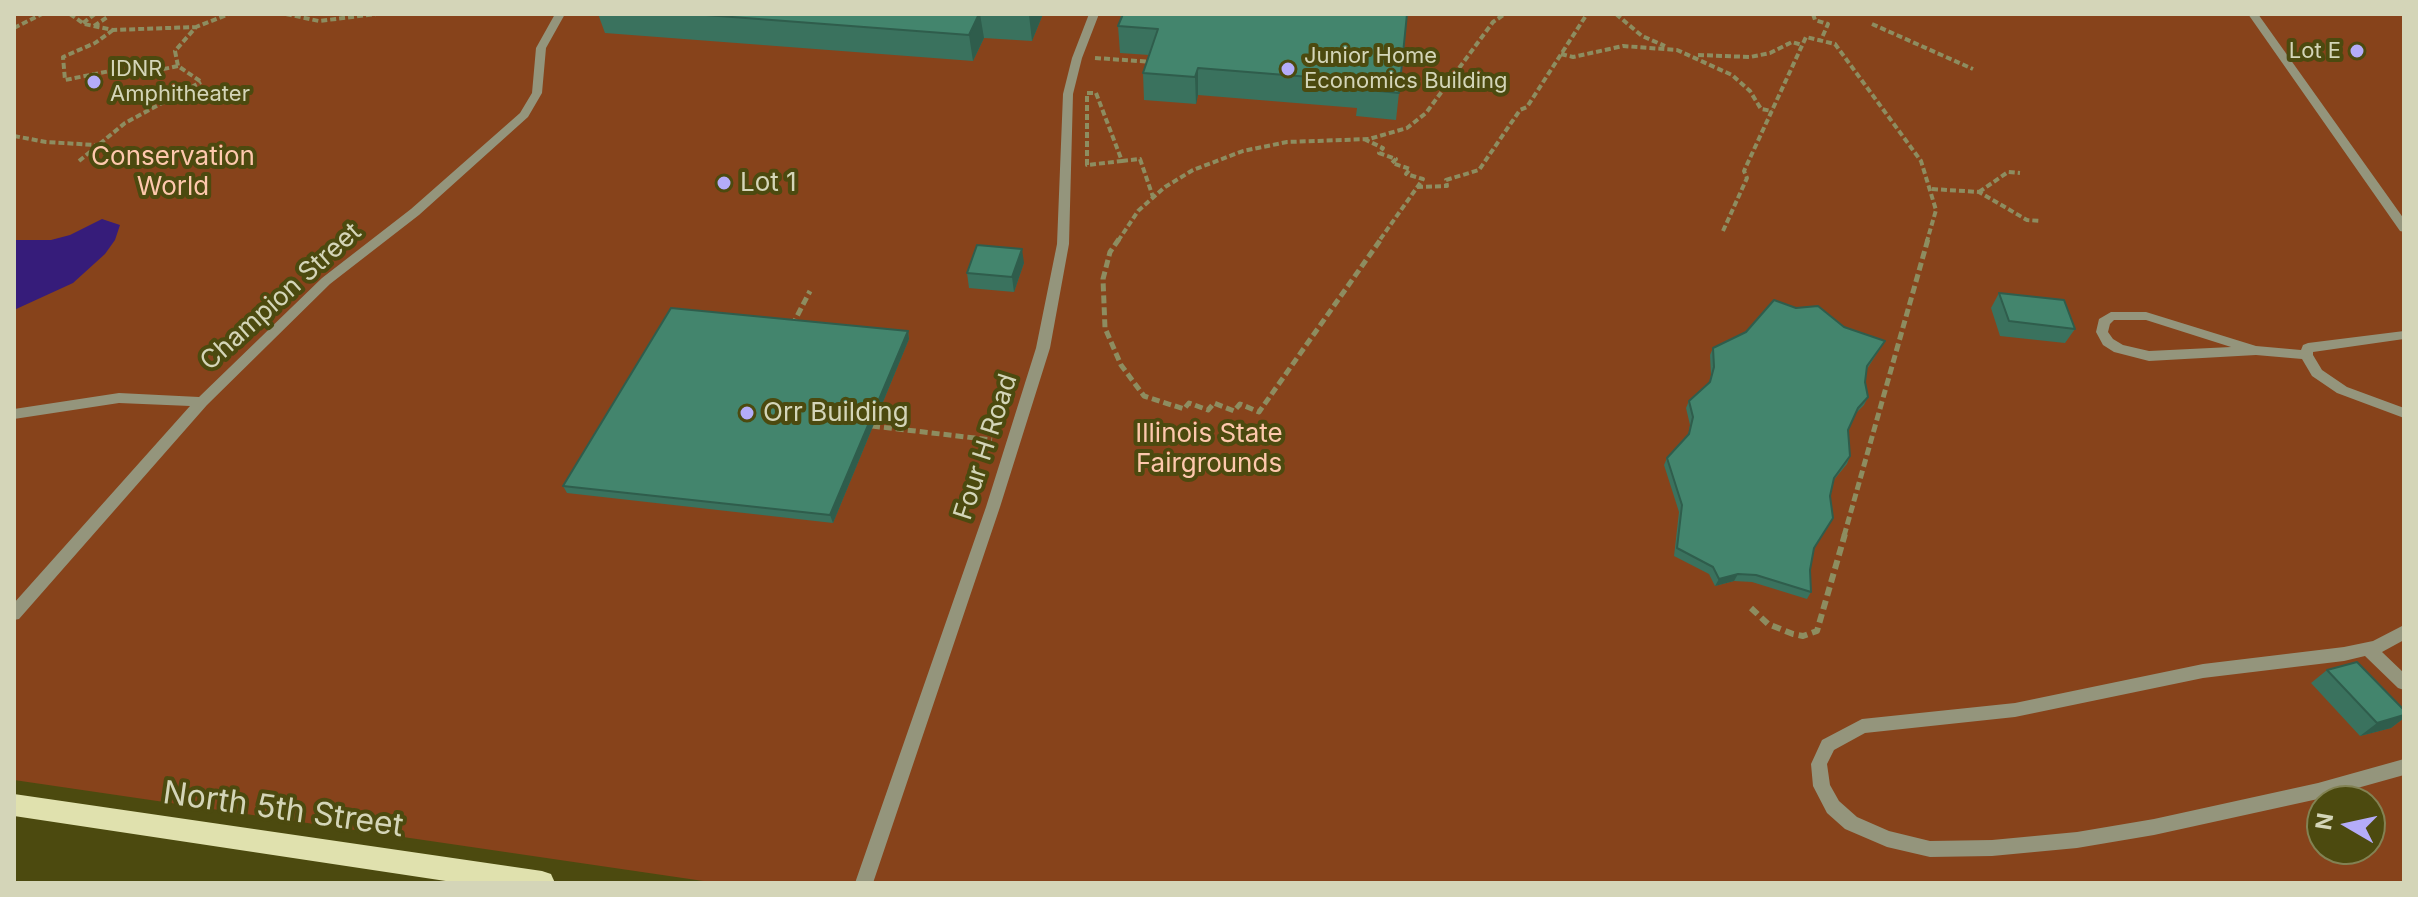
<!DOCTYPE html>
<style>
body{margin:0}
#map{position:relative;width:2418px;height:897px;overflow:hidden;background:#4c4a0f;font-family:Inter,sans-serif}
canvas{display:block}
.frame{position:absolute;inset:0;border:16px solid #d4d5b8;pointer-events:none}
.north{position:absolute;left:2306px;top:785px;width:80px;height:80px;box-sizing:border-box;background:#4c4a0f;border:2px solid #828253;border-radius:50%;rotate:279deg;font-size:22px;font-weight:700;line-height:32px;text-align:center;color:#d4d5b8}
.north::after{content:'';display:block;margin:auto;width:28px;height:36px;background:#b4acf9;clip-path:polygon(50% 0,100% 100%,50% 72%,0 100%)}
</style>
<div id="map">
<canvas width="2418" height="897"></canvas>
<div class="frame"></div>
<div class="north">N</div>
</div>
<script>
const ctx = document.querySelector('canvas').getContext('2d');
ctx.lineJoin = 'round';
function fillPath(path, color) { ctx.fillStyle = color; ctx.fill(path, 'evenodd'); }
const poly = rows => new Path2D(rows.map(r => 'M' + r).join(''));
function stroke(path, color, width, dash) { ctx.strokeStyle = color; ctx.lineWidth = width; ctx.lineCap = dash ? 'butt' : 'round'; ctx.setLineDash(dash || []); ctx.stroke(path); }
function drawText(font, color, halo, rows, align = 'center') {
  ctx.font = font + ' Inter,sans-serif'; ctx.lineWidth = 8; ctx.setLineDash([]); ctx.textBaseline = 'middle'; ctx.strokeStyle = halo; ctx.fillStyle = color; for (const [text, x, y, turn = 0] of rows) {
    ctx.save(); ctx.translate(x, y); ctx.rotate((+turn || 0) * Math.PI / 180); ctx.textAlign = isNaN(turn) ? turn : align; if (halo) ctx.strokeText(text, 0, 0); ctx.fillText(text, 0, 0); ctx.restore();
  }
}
fillPath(poly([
 [14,14,2404,14,2404,883,717,883,14,780],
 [2322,801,2370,801,2370,849,2322,849]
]), '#87431b');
fillPath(poly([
 [102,219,120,225,115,240,105,254,73,283,14,310,14,240,51,240,70,235]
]), '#361c7a');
stroke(poly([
 [70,14,84,24,113,30,196,27],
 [286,14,319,21,376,14],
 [1616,14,1642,36,1665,46],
 [1813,14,1815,20,1828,24,1821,40],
 [83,23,95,14],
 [1872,24,1973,69],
 [94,26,109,16],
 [14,28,42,14],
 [113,30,95,43,63,57,65,80,115,70,145,73,178,66],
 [1561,54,1573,57,1623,46,1677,50,1732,75,1750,91,1761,109,1772,111],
 [1698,55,1750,57,1770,53,1792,42,1802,45],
 [1095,58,1153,62],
 [200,81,178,66,175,51,196,27,229,14],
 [1087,93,1096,93,1122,161,1087,165,1087,93],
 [14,136,46,142,95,145],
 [1364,139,1383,148,1379,153,1396,159,1392,163,1410,169,1406,174,1423,179,1379,241],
 [79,161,125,123,201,82],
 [1122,161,1140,159,1153,197],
 [1417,187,1447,186,1446,180,1479,170,1520,110,1527,107,1587,14],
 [1932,189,1979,192,2027,220,2041,221],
 [1979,192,2008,172,2020,173],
 [1723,231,1747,178,1744,171,1806,37,1835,44,1921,161,1936,210,1927,241],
 [1118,241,1138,211,1165,187,1193,170,1243,151,1287,142,1369,139,1407,128,1426,113,1493,22,1505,14]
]), '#8d8d60', 4, [6, 3]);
stroke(poly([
 [1119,239,1110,252,1103,279,1105,328,1121,365,1144,396,1184,409,1189,403,1208,410,1214,403,1234,411,1240,404,1259,412,1381,239],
 [792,326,810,291],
 [872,426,992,440],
 [1844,536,1928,239]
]), '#8d8d60', 5, [8, 4]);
stroke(poly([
 [1751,608,1768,624,1793,634,1803,636,1817,631,1845,534]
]), '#8d8d60', 6, [9, 5]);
fillPath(poly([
 [555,14,565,14,546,48,542,93,528,117,419,215,330,284,207,405,19,619,14,620,14,603,190,406,119,403,14,419,14,409,119,393,199,397,322,278,411,209,520,113,532,93,536,48,555,14],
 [1089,14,1099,14,1082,58,1073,94,1069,244,1050,348,1000,507,873,883,855,883,986,507,1036,348,1057,244,1063,94,1072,58,1089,14],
 [2248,14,2258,14,2404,219,2404,232,2400,231,2248,14],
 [2111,312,2146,312,2256,346,2301,350,2303,345,2308,343,2404,331,2404,339,2313,352,2313,355,2322,370,2347,387,2404,408,2404,418,2337,393,2312,376,2302,359,2256,355,2149,361,2114,352,2103,345,2096,332,2099,319,2111,312],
 [2114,320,2146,320,2231,347,2149,351,2123,345,2113,339,2108,332,2110,324,2114,320],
 [2404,625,2404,640,2382,652,2404,673,2404,690,2398,688,2365,656,2344,661,2203,678,2015,717,1865,733,1834,750,1827,764,1830,785,1839,801,1857,817,1889,831,1930,841,1992,840,2077,832,2154,819,2318,783,2404,759,2404,775,2318,799,2154,835,2077,848,1992,856,1930,857,1887,847,1845,829,1827,813,1813,786,1811,764,1822,740,1862,719,2015,703,2203,664,2344,647,2373,641,2404,625]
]), '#94957c');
fillPath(poly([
 [14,794,542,871,551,874,555,883,459,883,14,816,14,794]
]), '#e0e1ae');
fillPath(poly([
 [598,14,1043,14,1032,41,984,38,973,61,605,33],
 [1123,14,1399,93,1396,120,1356,116,1357,108,1198,95,1196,104,1144,100,1143,73,1149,55,1120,53,1118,26],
 [1024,263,1014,292,969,288,967,273],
 [1999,293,2075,329,2065,343,2000,336,1991,308],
 [1844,327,1885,341,1867,369,1865,382,1868,397,1864,405,1855,414,1848,430,1850,456,1847,464,1833,481,1813,549,1810,570,1811,592,1807,599,1752,582,1734,581,1715,586,1709,574,1674,556,1679,512,1664,465,1667,458,1688,436,1690,425,1686,408,1689,401,1709,383,1711,375,1710,355,1713,348],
 [908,331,909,339,833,523,567,493,563,486],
 [2327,670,2404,710,2404,718,2391,728,2360,736,2311,683]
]), '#3a725e');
fillPath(poly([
 [979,14,980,14,984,38,973,61,969,35],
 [1029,14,1043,14,1032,41,1029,15],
 [1198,68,1198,95,1196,104,1195,77],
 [1022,249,1024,263,1014,292,1012,277],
 [908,331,909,339,833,523,830,515],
 [1738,574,1734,581,1715,586,1719,579],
 [2404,715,2404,718,2391,728,2360,736,2377,723]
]), '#2f5d4c');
const building = poly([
 [693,14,979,14,969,35,693,14],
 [1123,14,1407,14,1399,93,1359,89,1360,81,1198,68,1195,77,1143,73,1158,29,1118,26,1123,14],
 [977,245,1022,249,1012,277,967,273,977,245],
 [1999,293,2064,300,2075,329,2009,321,1999,293],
 [1774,300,1796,308,1818,306,1844,327,1885,341,1867,366,1865,382,1868,397,1858,408,1848,430,1850,456,1834,478,1830,496,1833,518,1814,548,1810,570,1811,592,1756,575,1738,574,1719,579,1713,567,1677,548,1682,505,1667,458,1689,434,1693,417,1689,401,1710,382,1714,367,1713,348,1746,332,1774,300],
 [671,308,908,331,830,515,563,486,671,308],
 [2357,662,2404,710,2404,715,2377,723,2327,670,2357,662]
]);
fillPath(building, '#43856d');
stroke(building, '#2f5d4c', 2);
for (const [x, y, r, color] of [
 [2357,51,8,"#b4acf9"],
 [1288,69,8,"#b4acf9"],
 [94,82,8,"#b4acf9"],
 [724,183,8,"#b4acf9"],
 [747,413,8,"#b4acf9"]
]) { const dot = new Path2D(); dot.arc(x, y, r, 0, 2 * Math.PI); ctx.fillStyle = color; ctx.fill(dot); stroke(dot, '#4c4a0f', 3); }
drawText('22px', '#d4d5b8', '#4c4a0f', [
 ["Lot E",2341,51,"right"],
 ["Junior Home",1304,56],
 ["Economics Building",1304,81],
 ["IDNR",110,69],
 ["Amphitheater",110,94]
], 'left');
drawText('26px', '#fec8ad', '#4c4a0f', [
 ["Conservation",173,157],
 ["World",173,187],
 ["Illinois State",1209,434],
 ["Fairgrounds",1209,464]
]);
drawText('26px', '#d4d5b8', '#4c4a0f', [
 ["Lot 1",740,183],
 ["Orr Building",763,413]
], 'left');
drawText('26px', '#d4d5b8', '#4c4a0f', [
 ["Champion Street",281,297,-42],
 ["Four H Road",986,447,-72]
]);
drawText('32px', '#d4d5b8', '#4c4a0f', [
 ["North 5th Street",283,810,8]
]);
</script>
